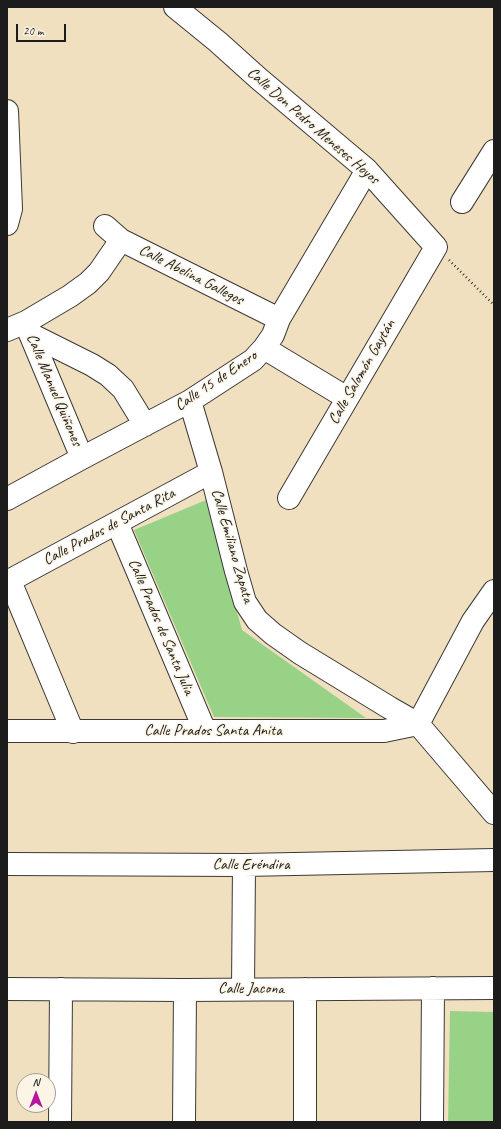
<!DOCTYPE html>
<meta charset="utf-8">
<style>
body{margin:0}
#map{position:relative;width:501px;height:1129px;overflow:hidden;background:#f1e0c0;font-family:Caveat,sans-serif}
canvas{display:block}
.frame{position:absolute;inset:0;border:8px solid #1c1c1c;pointer-events:none}
.north{position:absolute;left:16px;top:1073px;width:40px;height:40px;box-sizing:border-box;background:#fcf5e5;border:1px solid #a29e95;border-radius:50%;rotate:0deg;font-size:11px;font-weight:700;line-height:16px;text-align:center;color:#1c1c1c}
.north::after{content:'';display:block;margin:auto;width:14px;height:18px;background:#b5179e;clip-path:polygon(50% 0,100% 100%,50% 72%,0 100%)}
.scale{position:absolute;left:16px;top:24px;width:50px;height:18px;box-sizing:border-box;border:2px solid #1c1c1c;border-top:0;padding-left:5px;font-size:12px;line-height:14px;white-space:nowrap;color:#1c1c1c;-webkit-text-stroke:3px #fcf5e5;paint-order:stroke}
</style>
<div id="map">
<canvas width="501" height="1129"></canvas>
<div class="frame"></div>
<div class="north">N</div>
<div class="scale">20 m</div>
</div>
<script>
const ctx = document.querySelector('canvas').getContext('2d');
ctx.lineJoin = 'round';
function fillPath(path, color) { ctx.fillStyle = color; ctx.fill(path, 'evenodd'); }
const poly = rows => new Path2D(rows.map(r => 'M' + r).join(''));
function stroke(path, color, width, dash) { ctx.strokeStyle = color; ctx.lineWidth = width; ctx.lineCap = dash ? 'butt' : 'round'; ctx.setLineDash(dash || []); ctx.stroke(path); }
function drawText(font, color, halo, rows, align = 'center') {
  ctx.font = font + ' Caveat,sans-serif'; ctx.lineWidth = 3; ctx.setLineDash([]); ctx.textBaseline = 'middle'; ctx.strokeStyle = halo; ctx.fillStyle = color; for (const [text, x, y, turn = 0] of rows) {
    ctx.save(); ctx.translate(x, y); ctx.rotate((+turn || 0) * Math.PI / 180); ctx.textAlign = isNaN(turn) ? turn : align; if (halo) ctx.strokeText(text, 0, 0); ctx.fillText(text, 0, 0); ctx.restore();
  }
}
fillPath(poly([
 [206,500,242,630,366,718,214,717,134,530],
 [450,1011,494,1012,494,1122,448,1122]
]), '#98d286');
const minor = poly([
 [175,7,218,42,258,78,367,170,436,247,289,498],
 [7,111,11,209,7,224],
 [462,202,494,151],
 [105,226,121,240,279,319],
 [28,329,82,458],
 [7,330,26,322,70,296,88,283,99,272,121,240],
 [30,334,92,365,108,375,123,389,145,425],
 [264,348,347,398],
 [190,401,211,472,236,571,245,602,257,620,273,634,300,653,390,708,418,724,494,813],
 [7,499,82,458,190,401,253,360,264,348,273,335,279,319,367,170],
 [117,523,205,731],
 [10,581,73,732],
 [7,582,211,472],
 [418,724,473,621,494,591],
 [7,731,384,731,418,724],
 [7,864,244,865,494,860],
 [7,989,185,990,494,988],
 [243,989,244,865],
 [305,989,305,1122],
 [60,1122,61,989],
 [184,1122,185,990],
 [432,1122,433,988]
]);
stroke(minor, '#3c3935', 24);
stroke(poly([
 [449,260,494,305]
]), '#3c3935', 2.5, [1, 3]);
stroke(minor, '#fff', 22);
drawText('16px', '#1c1c1c', '#fcf5e5', [
 ["Calle Don Pedro Meneses Hoyos",313,126,41],
 ["Calle Abelina Gallegos",191,275,27],
 ["Calle Salomón Gaytán",362,372,-60],
 ["Calle 15 de Enero",216,381,-34],
 ["Calle Manuel Quiñones",54,390,67],
 ["Calle Prados de Santa Rita",109,527,-28],
 ["Calle Emiliano Zapata",232,546,74],
 ["Calle Prados de Santa Julia",161,627,67],
 ["Calle Prados Santa Anita",213,731],
 ["Calle Eréndira",251,865],
 ["Calle Jacona",251,989]
]);
</script>
